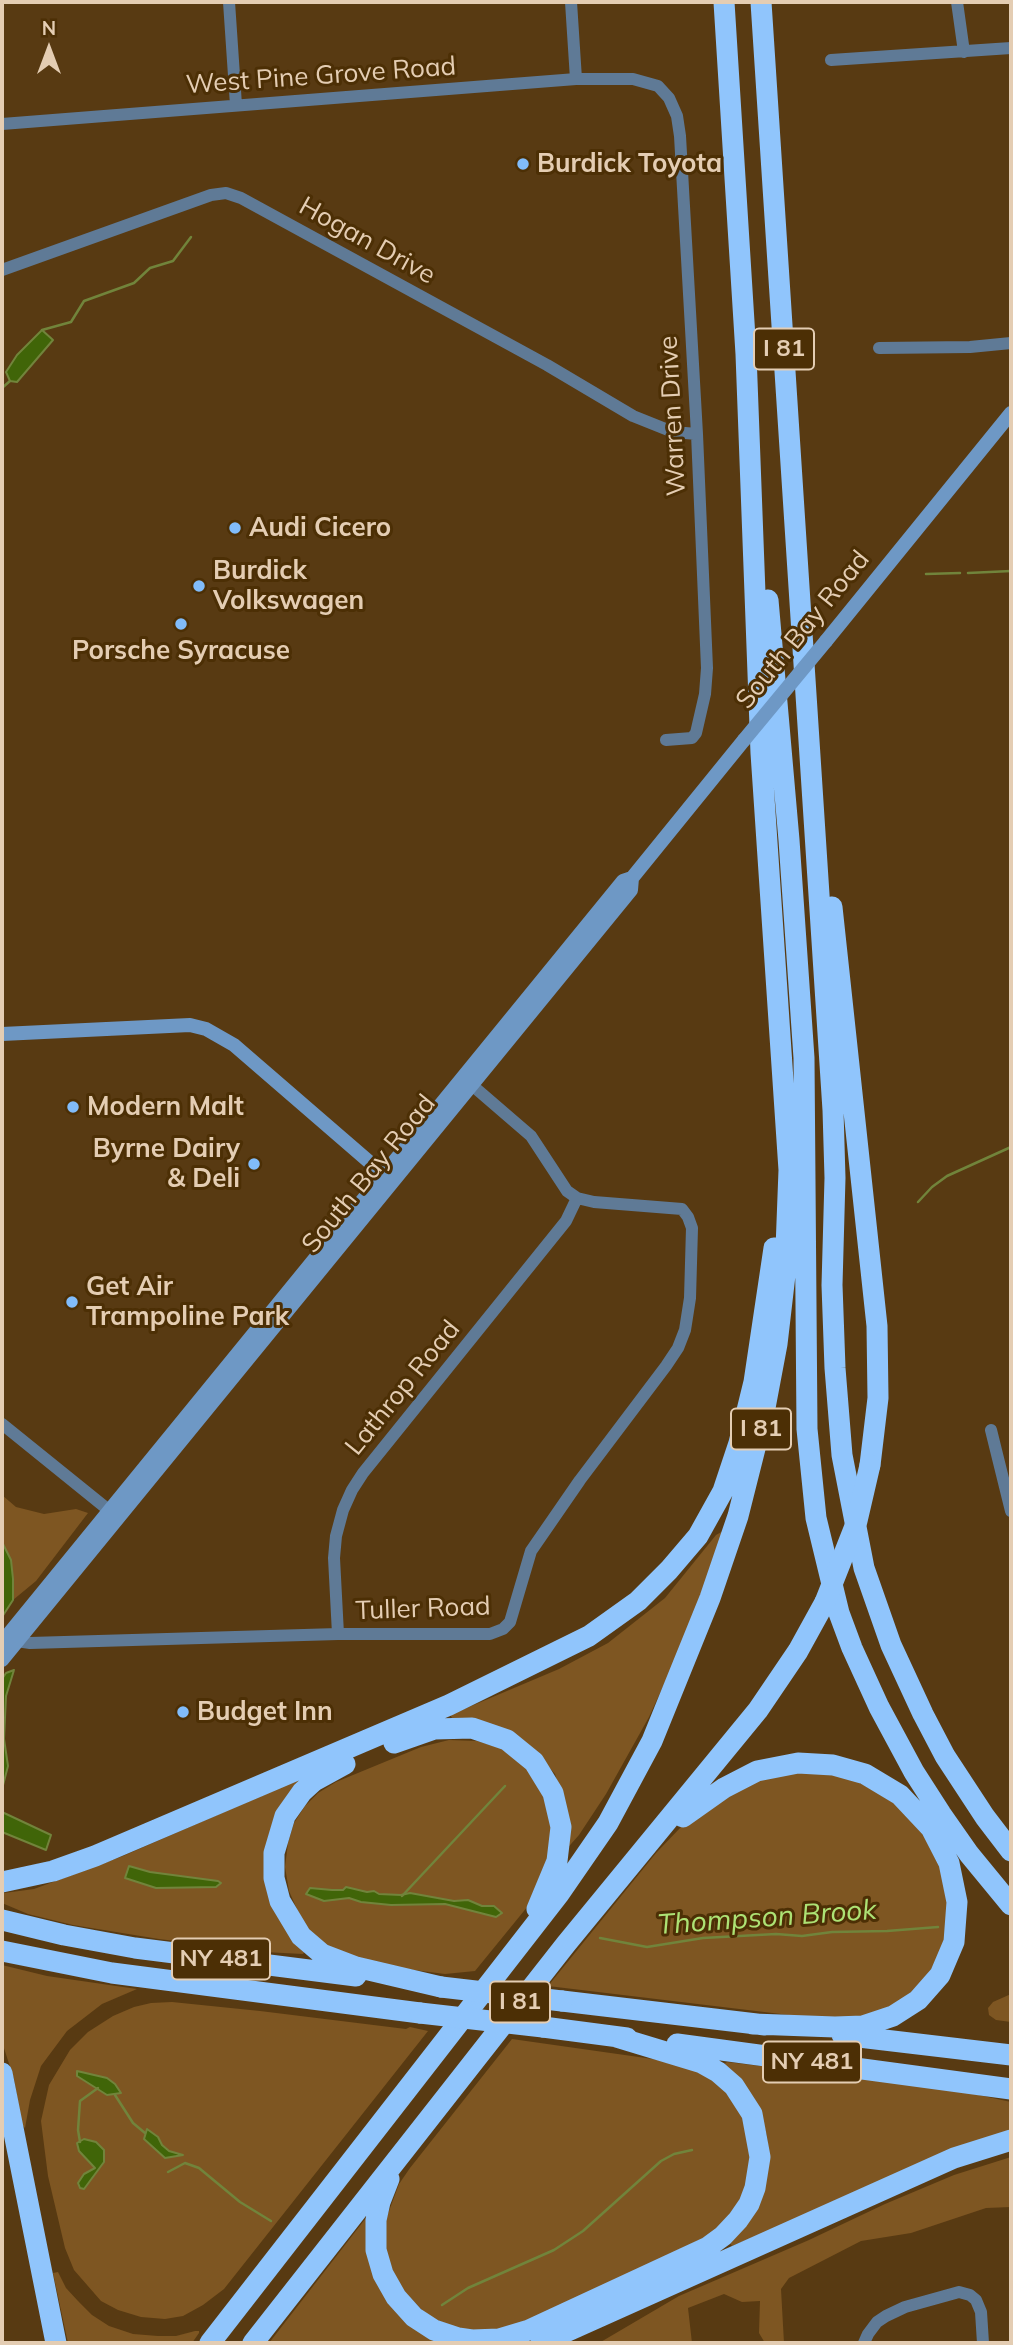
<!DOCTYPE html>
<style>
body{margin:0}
#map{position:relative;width:1013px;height:2345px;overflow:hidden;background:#583a12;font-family:Mulish,sans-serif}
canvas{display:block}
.frame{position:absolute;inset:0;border:4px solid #e4cdb3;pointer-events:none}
.north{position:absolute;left:14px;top:14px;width:70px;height:70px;-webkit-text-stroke:5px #4c2f05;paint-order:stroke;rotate:0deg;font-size:19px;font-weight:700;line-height:28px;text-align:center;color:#e4cdb3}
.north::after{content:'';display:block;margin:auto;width:24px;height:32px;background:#e4cdb3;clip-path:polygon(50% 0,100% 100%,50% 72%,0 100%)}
</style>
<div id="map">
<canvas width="1013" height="2345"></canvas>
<div class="frame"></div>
<div class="north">N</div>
</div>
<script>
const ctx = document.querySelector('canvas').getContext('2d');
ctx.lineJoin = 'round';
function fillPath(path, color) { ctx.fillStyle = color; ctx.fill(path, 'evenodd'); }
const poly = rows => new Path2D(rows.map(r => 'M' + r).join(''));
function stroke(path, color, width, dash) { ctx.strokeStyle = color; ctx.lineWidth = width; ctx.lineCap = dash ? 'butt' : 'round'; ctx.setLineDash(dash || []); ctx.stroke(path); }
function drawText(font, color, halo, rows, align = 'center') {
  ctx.font = font + ' Mulish,sans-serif'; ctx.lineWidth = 6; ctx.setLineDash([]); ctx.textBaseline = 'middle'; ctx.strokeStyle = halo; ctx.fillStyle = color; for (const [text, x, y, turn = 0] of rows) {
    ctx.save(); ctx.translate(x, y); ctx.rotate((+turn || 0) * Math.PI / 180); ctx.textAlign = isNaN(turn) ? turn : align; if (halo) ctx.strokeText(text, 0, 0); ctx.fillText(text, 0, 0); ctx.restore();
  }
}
fillPath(poly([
 [2,1495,16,1507,44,1514,76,1509,88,1513,36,1581,13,1600,11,1560,2,1542],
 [723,1531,695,1617,649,1717,606,1794,579,1835,563,1853,561,1794,555,1774,537,1754,453,1719,450,1715,559,1669,608,1643,665,1598,716,1535],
 [449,1740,477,1741,500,1748,517,1758,533,1774,548,1799,554,1850,528,1906,475,1971,445,1974,367,1964,321,1943,303,1923,289,1891,285,1867,288,1843,294,1823,305,1806,318,1793,336,1782,421,1747],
 [356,1889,367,1893,401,1895,410,1893,454,1901,468,1900,482,1906,494,1906,502,1913,496,1916,445,1904,391,1905,361,1902,350,1898,324,1901,332,1890],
 [785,1772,844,1775,904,1806,941,1859,951,1920,933,1973,892,2010,839,2021,548,1986,656,1853,681,1827,738,1788],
 [309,1775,270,1842,305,1951,303,1954,264,1952,159,1939,73,1925,28,1914,2,1903,4,1893,34,1889,123,1856],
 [130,1866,150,1872,218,1881,221,1883,216,1887,191,1886],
 [2,1965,47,1976,137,1989,102,2004,67,2031,41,2066,30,2100,25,2128,22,2125,14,2079,2,2042],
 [1011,1994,1011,2022,996,2020,989,2015,988,2008,993,2002],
 [172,2002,260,2011,406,2029,410,2027,428,2031,224,2289,203,2305,183,2316,165,2319,141,2317,118,2310,101,2301,74,2270,65,2248,48,2176,41,2121,49,2085,70,2050,88,2032,113,2016,134,2007,151,2003],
 [512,2039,688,2064,720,2082,747,2119,754,2176,724,2228,511,2330,467,2332,429,2317,402,2289,392,2270,386,2252,386,2219,399,2184,410,2168],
 [727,2062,951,2089,1011,2102,1011,2132,732,2246,729,2242,769,2154,767,2136,760,2111,724,2064],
 [1011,2157,1011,2207,986,2208,911,2233,861,2241,789,2278,781,2289,784,2343,765,2343,759,2333,760,2301,742,2302,724,2294,688,2308,692,2343,599,2343,679,2296,809,2240,885,2204,954,2175],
 [369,2214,385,2283,458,2343,269,2343],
 [58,2272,66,2288,78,2301,92,2315,109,2326,133,2334,158,2336,176,2336,195,2331,199,2331,199,2333,192,2343,68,2343,53,2273]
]), '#7e5622');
const water = poly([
 [42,330,53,340,17,382,10,381,6,372,17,355,42,330],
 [2,1542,11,1560,13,1579,13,1600,2,1617,2,1542],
 [14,1670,6,1696,4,1739,8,1766,2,1789,2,1679,6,1673,14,1670],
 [2,1812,51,1835,46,1850,2,1832,2,1812],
 [129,1866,150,1872,218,1881,221,1883,216,1887,156,1888,125,1878,129,1866],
 [346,1887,367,1892,374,1891,379,1894,401,1895,410,1893,454,1901,468,1900,482,1906,494,1906,502,1913,496,1917,445,1904,391,1905,361,1902,349,1898,324,1901,306,1894,310,1888,332,1890,343,1890,346,1887],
 [77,2071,107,2078,115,2084,121,2093,107,2095,77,2076,77,2071],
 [147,2129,158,2137,162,2145,169,2151,183,2155,165,2158,144,2139,147,2129],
 [84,2139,96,2142,104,2150,104,2162,84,2189,80,2188,78,2183,84,2174,95,2168,79,2151,77,2143,84,2139]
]);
fillPath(water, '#406508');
stroke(water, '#71843b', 2);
stroke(poly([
 [42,330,71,322,84,301,134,283,150,268,173,261,191,237],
 [2,388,10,381],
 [968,573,1011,571],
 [926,574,960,573],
 [918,1202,932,1187,947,1176,1011,1147],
 [402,1896,505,1786],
 [600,1938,647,1947,703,1938,776,1934,802,1936,832,1932,887,1931,938,1927],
 [115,2095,133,2123,145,2133],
 [80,2142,78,2130,80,2101,98,2088],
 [168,2172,185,2163,199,2168,240,2202,271,2221],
 [442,2305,468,2288,554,2250,583,2231,661,2161,674,2154,692,2150]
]), '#71843b', 2.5);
stroke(poly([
 [229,2,236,105],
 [571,2,576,79],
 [957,2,964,52],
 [831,60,1011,48],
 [2,124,576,79,633,79,658,86,669,98,677,116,680,136,697,434,707,668,705,694,696,733,692,738,666,740],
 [2,270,211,195,226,193,241,198,547,365,633,416,673,432,697,434],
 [879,348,970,347,1011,343],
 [2,1424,116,1516],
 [991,1430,1011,1511],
 [338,1634,334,1558,336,1536,343,1510,352,1490,363,1473,566,1221,577,1198],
 [10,1637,17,1641,30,1643,338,1634,490,1634,503,1629,510,1622,531,1551,580,1480,666,1366,678,1348,685,1330,690,1298,692,1228,688,1217,682,1209,594,1202,577,1198,567,1191,531,1136,473,1086],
 [864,2343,868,2334,877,2322,886,2316,905,2307,959,2292,970,2295,976,2300,981,2312,983,2343]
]), '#5f7a96', 12);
stroke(poly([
 [826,641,1011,413],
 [2,1034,190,1025,206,1029,234,1045,389,1179],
 [2,1642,623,881,632,878,744,740],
 [2,1660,631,890,632,878]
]), '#6e98c5', 14);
stroke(poly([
 [761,2,833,1110,835,1178,832,1285,835,1368,842,1455,864,1568,891,1645,923,1714,945,1756,985,1817,1011,1851],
 [768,600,789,840,804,1058,807,1429,816,1518,839,1613,852,1648,879,1707,914,1772,941,1814,969,1854,1011,1905],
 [832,907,877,1326,878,1398,870,1465],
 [394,1743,434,1729,472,1728,507,1740,534,1762,553,1793,561,1827,557,1861,537,1909],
 [345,1764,314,1781,302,1792,285,1816,274,1853,274,1878,280,1901,301,1936,322,1954,356,1967,441,1987],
 [683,1817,724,1788,757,1771,798,1763,833,1765,865,1774,900,1795,931,1828,949,1863,957,1902,954,1942,940,1975,918,2000,893,2016,863,2026,835,2027,753,2024],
 [2,1882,53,1871,95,1856,449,1705,589,1636,638,1601,669,1570,698,1536,723,1491,739,1443,754,1382,774,1248],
 [2,1920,64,1935,135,1948,356,1976],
 [2,1951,112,1973,420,2013],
 [562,2001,765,2025],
 [543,2027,627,2038],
 [842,2035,1011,2055],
 [677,2044,1011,2089],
 [2,2073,56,2343],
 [389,2179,380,2202,376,2220,376,2250,383,2274,396,2297,414,2317,434,2330,458,2338,472,2340,499,2339,529,2330,708,2247,723,2236,738,2220,749,2204,755,2188,760,2157,752,2114,734,2086,718,2072,702,2063,613,2036],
 [210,2343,559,1894,608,1823,652,1741,710,1598,738,1516,764,1413,777,1344,785,1275,789,1170,761,753,746,354,724,2],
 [253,2343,566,1944,758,1710,798,1651,825,1602],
 [541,2343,954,2158,1011,2140]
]), '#90c5fc', 21);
stroke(poly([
 [744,740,826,641]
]), '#6e98c5', 14);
stroke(poly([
 [825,1602,857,1521,870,1465],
 [441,1987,562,2001],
 [420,2013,543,2027]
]), '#90c5fc', 21);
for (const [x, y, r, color] of [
 [523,164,7,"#81bcfa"],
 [235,528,7,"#81bcfa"],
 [199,586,7,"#81bcfa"],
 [181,624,7,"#81bcfa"],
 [73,1107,7,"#81bcfa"],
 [254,1164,7,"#81bcfa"],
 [72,1302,7,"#81bcfa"],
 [183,1712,7,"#81bcfa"]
]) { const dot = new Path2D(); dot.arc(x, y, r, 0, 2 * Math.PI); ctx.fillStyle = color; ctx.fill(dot); stroke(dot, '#4c2f05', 2.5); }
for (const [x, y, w] of [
 [784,349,60],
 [761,1429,60],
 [221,1959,98],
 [520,2002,60],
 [812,2062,98]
]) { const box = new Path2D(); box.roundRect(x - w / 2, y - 20.5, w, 41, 5); ctx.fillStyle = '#4c2f05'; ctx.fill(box); stroke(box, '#e4cdb3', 2); }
drawText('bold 24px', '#e4cdb3', null, [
 ["I 81",784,349],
 ["I 81",761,1429],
 ["NY 481",221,1959],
 ["I 81",520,2002],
 ["NY 481",812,2062]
]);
drawText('26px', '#e4cdb3', '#4c2f05', [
 ["West Pine Grove Road",321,76,-4],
 ["Hogan Drive",367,241,29],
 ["Warren Drive",673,416,-93],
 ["South Bay Road",803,630,-51],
 ["South Bay Road",369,1174,-51],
 ["Lathrop Road",403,1388,-51],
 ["Tuller Road",423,1609,-2]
]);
drawText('bold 26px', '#e4cdb3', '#4c2f05', [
 ["Burdick Toyota",537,164],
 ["Audi Cicero",249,528],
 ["Burdick",213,571],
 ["Volkswagen",213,601],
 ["Porsche Syracuse",181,651,"center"],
 ["Modern Malt",87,1107],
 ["Byrne Dairy",240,1149,"right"],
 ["& Deli",240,1179,"right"],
 ["Get Air",86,1287],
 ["Trampoline Park",86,1317],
 ["Budget Inn",197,1712]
], 'left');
drawText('italic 28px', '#ade274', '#4c2f05', [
 ["Thompson Brook",767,1918,-4]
]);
</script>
